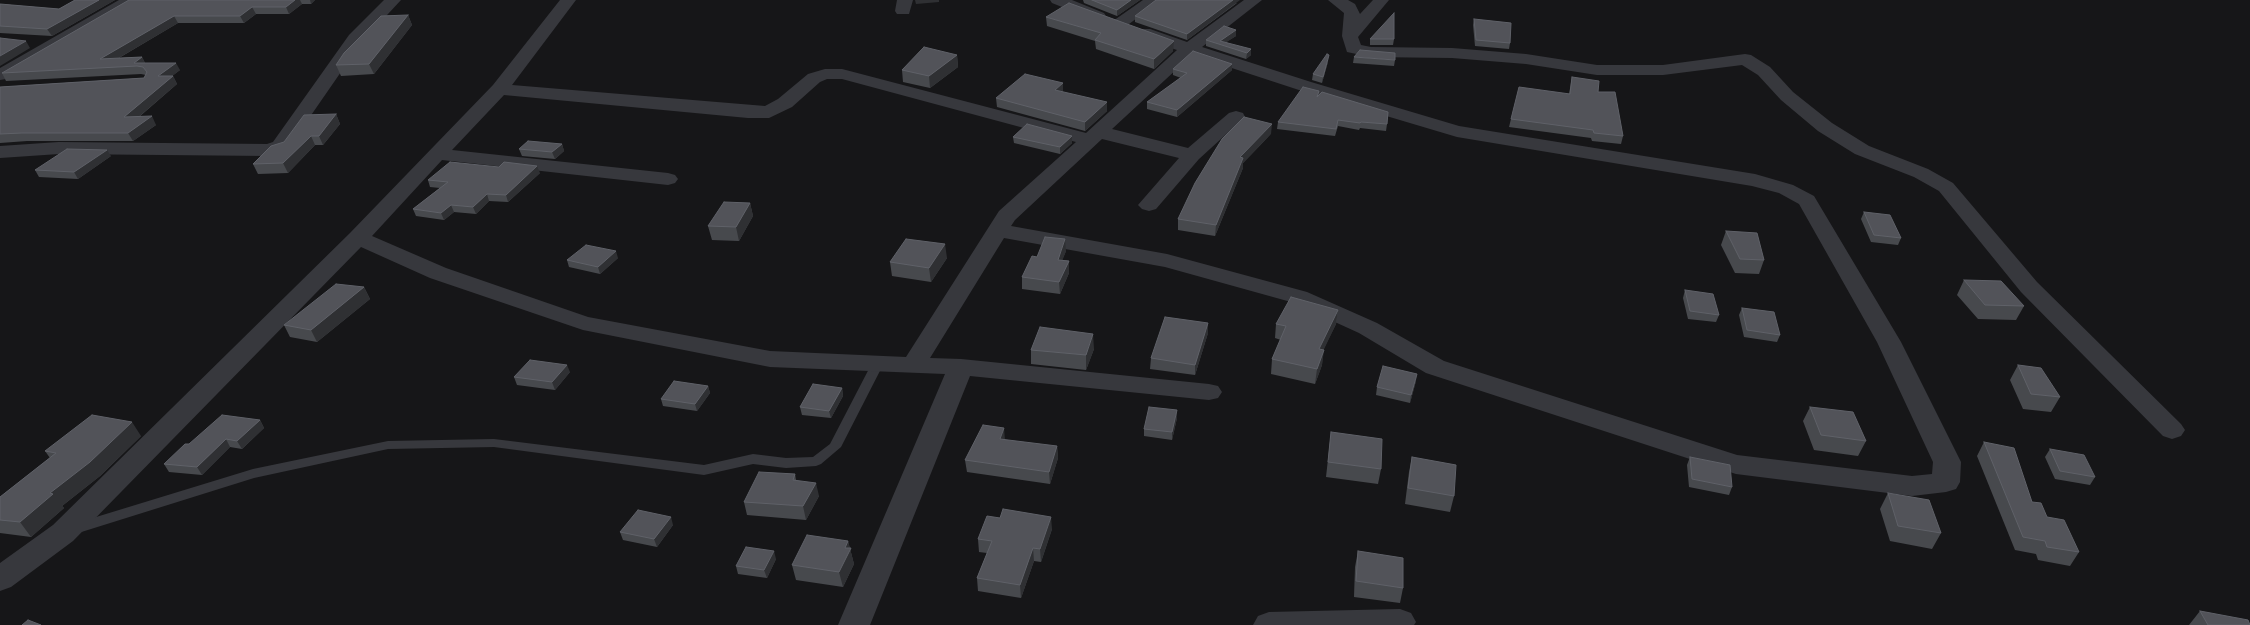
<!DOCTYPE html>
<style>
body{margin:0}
canvas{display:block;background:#161618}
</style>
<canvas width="2250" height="625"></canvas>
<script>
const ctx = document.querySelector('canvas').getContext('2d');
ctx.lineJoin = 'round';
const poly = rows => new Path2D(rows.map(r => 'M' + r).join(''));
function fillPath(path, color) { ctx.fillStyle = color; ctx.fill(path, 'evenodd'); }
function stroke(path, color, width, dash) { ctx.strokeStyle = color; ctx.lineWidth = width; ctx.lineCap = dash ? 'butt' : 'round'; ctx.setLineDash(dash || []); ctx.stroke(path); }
fillPath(poly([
 [878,359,884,363,841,447,821,464,816,466,786,468,753,464,704,475,494,447,388,449,254,478,75,534,70,533,68,529,70,525,253,469,388,441,494,439,704,465,753,454,786,458,813,457,830,444,872,363,878,359]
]), '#37383d');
fillPath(poly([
 [119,0,138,0,136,3,6,79,0,80,0,68,119,0],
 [384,0,401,0,361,43,287,150,269,156,59,154,0,158,0,146,59,142,267,144,273,142,349,35,384,0],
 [560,0,576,0,512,85,765,106,778,99,808,74,825,69,842,69,1086,133,1177,50,1138,37,1136,33,1138,29,1150,29,1187,42,1244,0,1262,0,1202,47,1311,82,1459,126,1755,174,1793,185,1814,196,1901,342,1961,462,1960,482,1956,489,1946,492,1912,496,1736,474,1426,373,1359,333,1291,302,1165,267,1004,238,930,358,961,359,1209,384,1218,386,1222,392,1218,398,1209,400,970,376,870,625,838,625,945,374,770,367,583,330,430,278,361,247,73,541,11,587,0,591,0,563,53,525,350,233,493,85,560,0],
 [1192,55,1299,90,1457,137,1752,186,1779,193,1799,204,1877,342,1933,462,1932,474,1912,476,1737,455,1444,361,1377,323,1307,292,1167,254,1011,226,1015,220,1102,139,1179,158,1138,205,1142,209,1149,211,1156,209,1199,159,1245,117,1243,113,1236,111,1229,113,1188,148,1112,129,1192,55],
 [827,79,842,79,1076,142,999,211,906,357,770,351,588,317,446,268,372,236,442,160,668,185,675,183,678,179,675,175,668,173,452,150,504,95,748,118,769,118,792,107,820,82,827,79],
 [897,0,913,0,909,14,897,14,895,11,897,0],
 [1050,0,1072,0,1104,13,1106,16,1104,19,1098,21,1092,19,1052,3,1050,0],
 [1143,0,1161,0,1125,27,1113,27,1111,24,1113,21,1143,0],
 [1328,0,1348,0,1355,4,1360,14,1373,0,1389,0,1358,37,1361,45,1371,47,1452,48,1526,54,1597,65,1663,65,1745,54,1751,55,1770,67,1793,92,1832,123,1869,146,1928,169,1953,183,2037,282,2181,424,2185,430,2181,436,2172,439,2163,436,2021,292,1939,191,1914,177,1855,154,1818,131,1781,100,1758,75,1742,65,1663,75,1597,75,1526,64,1452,58,1371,57,1347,52,1342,36,1344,13,1328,0],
 [1400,609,1411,613,1416,622,1414,625,1253,625,1258,616,1269,612,1400,609]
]), '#37383d');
fillPath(poly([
 [75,0,115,0,52,36,0,33,0,4,59,9],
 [129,0,315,0,311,4,302,4,289,14,256,14,244,23,178,23,119,58,142,57,145,63,180,70,172,76,173,76,177,84,139,117,156,125,133,141,27,141,0,143,0,87,144,78,146,75,141,74,6,81,2,73],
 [1083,0,1140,0,1117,16,1084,3],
 [1237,3,1187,40,1135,22,1135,16],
 [408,15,412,25,374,74,341,76,336,65],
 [1046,17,1173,51,1154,69,1096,49,1095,41,1047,26],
 [1474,19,1510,43,1509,49,1475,46,1473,25],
 [1236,36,1226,42,1251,55,1246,59,1206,46,1206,40],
 [1370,39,1394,39,1393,45,1370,45],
 [957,55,958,67,930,88,903,82,902,70],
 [1354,57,1395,60,1394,66,1353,63],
 [1328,62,1322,83,1312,80,1313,74],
 [1173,69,1232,70,1177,117,1147,109,1147,102,1181,78,1173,75],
 [1572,77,1598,92,1623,136,1621,144,1592,141,1591,138,1509,127,1511,119,1569,94],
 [1318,96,1387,124,1386,131,1360,128,1359,130,1338,126,1335,136,1277,129,1278,122],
 [996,98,1107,111,1085,131,997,107],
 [336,114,340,124,323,145,315,145,288,173,258,174,253,164,284,142],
 [1271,134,1243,163,1243,168,1215,236,1178,230,1178,219],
 [1072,136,1072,143,1060,154,1014,143,1013,137],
 [562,144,564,151,555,159,522,156,519,149],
 [111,156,78,179,39,177,35,170],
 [540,173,508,202,489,201,476,214,454,212,444,220,416,216,413,209,440,188,430,187,428,180],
 [750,203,753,216,739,241,712,240,708,226],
 [1864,212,1901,238,1898,245,1871,242,1861,219],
 [1726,231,1764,260,1759,274,1735,273,1721,245],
 [1066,251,1062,260,1069,261,1069,273,1060,294,1022,289,1022,277,1037,257],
 [618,258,600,274,569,267,567,260],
 [947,258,931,282,892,276,890,262],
 [1964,280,2024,306,2016,320,1978,319,1957,295],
 [364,287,370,299,317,342,290,337,284,325],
 [1685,290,1719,315,1716,322,1688,319,1683,298],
 [1742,308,1780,335,1777,342,1744,337,1739,315],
 [1338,310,1336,324,1323,350,1322,365,1315,384,1271,374,1272,359,1281,340,1275,338,1276,324],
 [1208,333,1195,375,1150,369,1151,358],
 [1094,349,1086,370,1031,364,1031,350],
 [2018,365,2060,397,2051,412,2023,409,2010,380],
 [570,372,555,390,517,385,514,377],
 [1416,381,1410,403,1376,395,1377,387],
 [708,386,710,393,697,411,663,406,661,399],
 [842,388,843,396,831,418,802,415,800,407],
 [1810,407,1866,441,1858,456,1814,450,1803,421],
 [1177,418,1172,440,1144,436,1144,429],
 [260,420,264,428,242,449,230,447,202,475,169,472,164,464,189,444],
 [1331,432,1381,469,1378,484,1326,477],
 [141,436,100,476,62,506,64,508,31,537,0,533,0,497,50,458,45,451],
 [1984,442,2032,502,2079,552,2070,566,2038,560,2036,554,2015,550,1977,456],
 [1057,446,1058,458,1050,484,967,472,965,460],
 [2050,449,2095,477,2090,485,2055,479,2045,457],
 [1412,457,1454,496,1450,512,1405,504,1409,472],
 [1690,457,1732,487,1729,495,1689,487,1687,465],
 [795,474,796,480,819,496,806,520,747,515,744,502],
 [1888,493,1941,533,1932,549,1890,541,1880,509],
 [673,525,657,547,623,540,620,532],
 [1052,529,1041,562,1034,561,1021,598,978,591,977,578,987,553,979,552,978,539],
 [848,541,854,564,843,587,796,580,792,565],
 [1358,551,1403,588,1400,603,1354,597,1355,567],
 [776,559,767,578,738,574,736,566],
 [2200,611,2250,625,2189,625]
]), '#47494d');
fillPath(poly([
 [99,0,115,0,52,36,47,29],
 [295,0,300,0,302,4,289,14,286,7],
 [310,0,315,0,311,4],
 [915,0,939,0,939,2,916,4],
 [1131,0,1140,0,1117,16,1117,10],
 [1233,0,1240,0,1187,40,1187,34],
 [252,7,256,14,244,23,240,16],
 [408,15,412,25,374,74,369,64],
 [174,16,178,23,105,66,100,59],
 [1236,30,1236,36,1222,45,1220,41],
 [26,41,30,48,0,66,0,56],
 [1174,41,1173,51,1154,69,1154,59],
 [1251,49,1251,55,1246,59,1247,53],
 [957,55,958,67,930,88,929,76],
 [1329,55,1328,62,1322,83,1323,77],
 [142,57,146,65,134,63],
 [176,63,180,70,162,84,158,76],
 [1232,64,1232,70,1177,117,1177,110],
 [173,76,177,84,129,125,124,117],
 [1063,83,1063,92,1055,90],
 [1107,102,1107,111,1085,131,1085,122],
 [336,114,340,124,323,145,319,136],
 [152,116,156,125,133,141,128,133],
 [1272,124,1271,134,1243,163,1243,168,1215,236,1216,225,1240,157],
 [311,136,315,145,288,173,283,163],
 [1072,136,1072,143,1060,154,1060,147],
 [562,144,564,151,555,159,552,152],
 [107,150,111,156,78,179,74,172],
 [537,166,540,173,508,202,506,195],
 [487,194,489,201,476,214,473,207],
 [750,203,753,216,739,241,736,227],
 [451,205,454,212,444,220,441,213],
 [1065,239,1066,251,1058,272,1058,260],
 [945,244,947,258,931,282,929,268],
 [616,251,618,258,600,274,598,267],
 [1069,261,1069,273,1060,294,1059,282],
 [364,287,370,299,317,342,311,330],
 [1338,310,1336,324,1317,364,1319,349],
 [1208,323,1208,333,1195,375,1195,365],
 [1093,334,1094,349,1086,370,1086,355],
 [1324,350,1322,365,1315,384,1317,369],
 [567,365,570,372,555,390,552,382],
 [1417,374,1416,381,1410,403,1411,395],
 [708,386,710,393,697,411,695,404],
 [842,388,843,396,831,418,829,411],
 [1177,410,1177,418,1172,440,1172,432],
 [260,420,264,428,242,449,237,441],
 [132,422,141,436,100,476,62,506,64,508,31,537,20,522,50,493],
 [1004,428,1005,440,1000,439],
 [226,439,230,447,202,475,197,467],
 [1057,446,1058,458,1050,484,1049,472],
 [816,483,819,496,806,520,803,506],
 [671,517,673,525,657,547,654,539],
 [1051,517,1052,529,1041,562,1040,549],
 [848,541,854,564,843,587,839,572,845,548],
 [1033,548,1034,561,1021,598,1020,585],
 [774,551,776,559,767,578,764,570]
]), '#2f3033');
const building = poly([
 [75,0,99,0,47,29,0,26,0,4,59,9,75,0],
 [129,0,295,0,286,7,252,7,240,16,174,16,100,59,142,57,134,63,176,63,158,76,173,76,124,117,152,116,128,133,22,133,0,134,0,87,144,78,147,72,143,67,137,66,2,73,129,0],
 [1092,0,1131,0,1117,10,1092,0],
 [1156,0,1233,0,1187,34,1135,16,1156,0],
 [1069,3,1174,41,1154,59,1095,40,1101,33,1046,17,1069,3],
 [1394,13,1394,39,1370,39,1394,13],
 [408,15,369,64,336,65,344,53,381,16,408,15],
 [1474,19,1511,23,1510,43,1476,40,1474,19],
 [1224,26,1236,30,1220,41,1251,49,1247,53,1206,40,1224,26],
 [0,38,26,41,0,56,0,38],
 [924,47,957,55,929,76,902,70,924,47],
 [1360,50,1395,53,1395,60,1354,57,1360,50],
 [1193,51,1232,64,1177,110,1147,102,1187,73,1173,69,1193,51],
 [1327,54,1329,55,1323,77,1313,74,1327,54],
 [1025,74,1063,83,1055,90,1107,102,1085,122,996,98,1025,74],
 [1572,77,1599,81,1598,92,1615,92,1623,136,1594,133,1593,130,1511,119,1519,87,1570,94,1572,77],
 [1303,87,1319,91,1317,97,1322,92,1388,112,1387,124,1361,122,1360,123,1338,120,1336,129,1278,122,1303,87],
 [336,114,319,136,311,136,283,163,253,164,271,146,284,142,304,115,336,114],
 [1244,117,1272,124,1240,157,1243,158,1216,225,1178,219,1195,183,1222,139,1244,117],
 [1027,124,1072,136,1060,147,1013,137,1027,124],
 [528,141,562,144,552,152,519,149,528,141],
 [67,149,107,150,74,172,35,170,67,149],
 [450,162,499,167,504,162,537,166,506,195,487,194,473,207,451,205,441,213,413,209,448,182,428,180,450,162],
 [724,202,750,203,736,227,708,226,724,202],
 [1864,212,1890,215,1901,238,1874,235,1864,212],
 [1726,231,1757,233,1764,260,1740,259,1726,231],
 [1045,237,1065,239,1058,260,1069,261,1059,282,1022,277,1032,256,1037,257,1045,237],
 [906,239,945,244,929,268,890,262,906,239],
 [586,245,616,251,598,267,567,260,586,245],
 [1964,280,2001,281,2024,306,1985,305,1964,280],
 [336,284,364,287,311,330,284,325,336,284],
 [1685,290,1713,294,1719,315,1690,311,1685,290],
 [1291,297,1338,310,1319,349,1324,350,1317,369,1272,359,1286,326,1276,324,1291,297],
 [1742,308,1774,312,1780,335,1747,330,1742,308],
 [1165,317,1208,323,1195,365,1151,358,1165,317],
 [1040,327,1093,334,1086,355,1031,350,1040,327],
 [530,360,567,365,552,382,514,377,530,360],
 [2018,365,2041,368,2060,397,2031,394,2018,365],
 [1383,366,1417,374,1411,395,1377,387,1383,366],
 [674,381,708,386,695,404,661,399,674,381],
 [813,384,842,388,829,411,800,407,813,384],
 [1149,407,1177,410,1172,432,1144,429,1149,407],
 [1810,407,1853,412,1866,441,1821,435,1810,407],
 [92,415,132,422,90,462,50,493,53,494,20,522,0,520,0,497,56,453,45,451,92,415],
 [222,415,260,420,237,441,226,439,197,467,164,464,185,444,189,444,222,415],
 [983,425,1004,428,1000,439,1057,446,1049,472,965,460,983,425],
 [1331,432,1382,439,1381,469,1328,462,1331,432],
 [1984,442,2014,448,2032,502,2041,503,2047,517,2064,520,2079,552,2047,547,2045,541,2023,537,1984,442],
 [2050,449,2084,455,2095,477,2060,471,2050,449],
 [1412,457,1456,465,1454,496,1408,488,1412,457],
 [1690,457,1730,465,1732,487,1692,479,1690,457],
 [759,472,795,474,793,480,816,483,803,506,744,502,759,472],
 [1888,493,1929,500,1941,533,1898,526,1888,493],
 [1003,509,1051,517,1040,549,1033,548,1020,585,977,578,992,541,978,539,987,516,1000,518,1003,509],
 [638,510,671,517,654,539,620,532,638,510],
 [807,535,848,541,845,548,851,548,839,572,792,565,807,535],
 [746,547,774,551,764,570,736,566,746,547],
 [1358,551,1403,558,1403,588,1356,581,1358,551],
 [2200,611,2248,620,2250,625,2208,625,2200,611],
 [28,620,41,625,22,625,28,620]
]);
fillPath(building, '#525359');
stroke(building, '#5f6168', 1);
</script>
